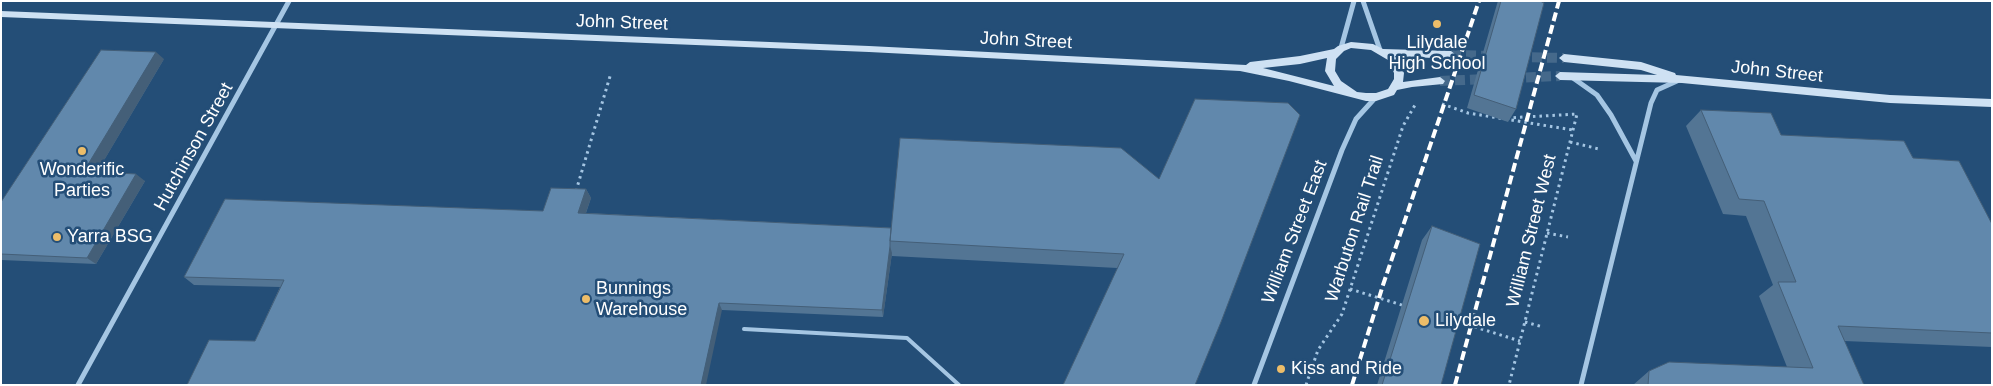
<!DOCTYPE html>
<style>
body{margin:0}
#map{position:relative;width:1993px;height:386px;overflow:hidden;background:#244e77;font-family:Helvetica,sans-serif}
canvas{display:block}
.frame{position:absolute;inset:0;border:2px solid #fff;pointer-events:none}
</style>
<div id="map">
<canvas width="1993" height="386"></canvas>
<div class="frame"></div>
</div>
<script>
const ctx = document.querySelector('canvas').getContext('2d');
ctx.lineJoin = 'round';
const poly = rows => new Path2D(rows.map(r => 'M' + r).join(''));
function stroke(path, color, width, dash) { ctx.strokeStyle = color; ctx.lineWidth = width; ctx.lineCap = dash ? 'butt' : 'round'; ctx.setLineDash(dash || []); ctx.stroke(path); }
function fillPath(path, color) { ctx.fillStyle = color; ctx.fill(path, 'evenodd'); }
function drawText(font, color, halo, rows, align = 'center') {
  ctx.font = font + ' Helvetica,sans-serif'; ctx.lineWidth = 5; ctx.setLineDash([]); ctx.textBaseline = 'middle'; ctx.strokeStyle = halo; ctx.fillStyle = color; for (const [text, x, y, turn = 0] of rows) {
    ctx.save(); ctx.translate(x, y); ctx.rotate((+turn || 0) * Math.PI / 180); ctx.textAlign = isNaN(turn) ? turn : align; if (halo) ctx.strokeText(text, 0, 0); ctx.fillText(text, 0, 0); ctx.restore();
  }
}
stroke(poly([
 [1451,55,1495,56],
 [1517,57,1564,58],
 [1511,78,1560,76],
 [1440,81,1486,79]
]), '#45698b', 10, [10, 5]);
stroke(poly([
 [1442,104,1468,113,1573,130],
 [1507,118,1577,114,1509,385],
 [1570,142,1599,149],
 [576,191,611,73],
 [1547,233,1568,237],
 [1350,289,1405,306],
 [1456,321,1520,341],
 [1525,322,1543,327],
 [1306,385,1318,350,1342,314,1403,126,1415,105]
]), '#a5c6e3', 3, [2.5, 4]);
stroke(poly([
 [744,329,907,338,959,385]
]), '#a5c6e3', 4);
stroke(poly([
 [1363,1,1380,50],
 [1341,48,1354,1],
 [1573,78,1597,95,1611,115,1636,161],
 [78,385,289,1],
 [1254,385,1342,150,1356,119,1376,97],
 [1581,385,1651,103,1657,90,1677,81]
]), '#a5c6e3', 5);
fillPath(poly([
 [1,11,869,46,1246,65,1250,62,1300,56,1334,49,1338,46,1351,42,1373,44,1383,49,1451,51,1456,55,1451,59,1395,56,1404,73,1403,82,1440,77,1445,81,1443,84,1412,87,1397,90,1394,95,1376,101,1366,101,1289,81,1240,71,869,52,1,17,1,11],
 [1351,48,1371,50,1388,60,1394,73,1394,79,1388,89,1376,93,1366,93,1357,92,1341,81,1335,71,1336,59,1344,51,1351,48],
 [1327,58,1325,71,1334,86,1263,68,1300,64,1327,58],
 [1564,54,1641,62,1675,73,1676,75,1890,95,1992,99,1992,107,1890,103,1682,83,1560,80,1555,76,1560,72,1657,75,1641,70,1564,62,1559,58,1564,54]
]), '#cee1f3');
stroke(poly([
 [1352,385,1383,285,1479,1],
 [1455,385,1559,1]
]), '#fff', 4, [9, 4]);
fillPath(poly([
 [1498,1,1540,1,1516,109,1508,122,1467,108,1497,4],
 [164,59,97,172,145,181,96,264,1,260,1,202],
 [1288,103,1117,268,892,256,892,253,883,317,722,310,255,341,280,287,194,285,184,277,543,211,586,189,591,198,586,213,891,228,1159,179],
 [1701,110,1781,135,1913,158,1992,224,1992,347,1844,341,1864,385,1633,385,1649,371,1787,367,1759,296,1773,285,1746,216,1723,214,1686,126],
 [1432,226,1441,385,1377,385,1422,240]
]), '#537594');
fillPath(poly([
 [156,52,164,59,93,179,84,171],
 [136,174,145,181,96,264,87,258],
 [586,189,591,198,583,221,578,213],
 [890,246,892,253,883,317,882,310],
 [719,303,722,310,706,385,701,385]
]), '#445f78');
const building = poly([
 [1501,1,1540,1,1544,3,1516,109,1474,95,1501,1],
 [101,50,156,52,84,171,136,174,87,258,1,254,1,202,101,50],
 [1195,99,1288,103,1300,115,1221,322,1195,385,1063,385,1124,254,890,241,900,138,1121,148,1159,179,1195,99],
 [1701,110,1771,113,1781,135,1904,141,1913,158,1959,161,1992,224,1992,333,1838,326,1864,385,1648,385,1649,371,1669,362,1813,368,1778,282,1796,282,1764,201,1739,199,1701,110],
 [551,188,586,189,578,213,891,228,890,241,890,246,882,310,719,303,701,385,187,385,209,340,255,341,284,280,184,277,225,199,543,211,551,188],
 [1432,226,1480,244,1441,385,1382,385,1432,226]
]);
fillPath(building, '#6188ac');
stroke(building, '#445f78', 1);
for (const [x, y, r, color] of [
 [1437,24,5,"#edbd69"],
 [82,151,5,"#edbd69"],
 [57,237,5,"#edbd69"],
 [586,299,5,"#edbd69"],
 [1424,321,6,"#edbd69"],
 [1281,369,5,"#edbd69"]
]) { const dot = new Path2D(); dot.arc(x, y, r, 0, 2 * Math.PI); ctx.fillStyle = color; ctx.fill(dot); stroke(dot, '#244e77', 2); }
drawText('18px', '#fff', '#244e77', [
 ["John Street",622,23,2],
 ["John Street",1026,41,3],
 ["John Street",1777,72,6],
 ["Hutchinson Street",194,147,-61],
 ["Warbuton Rail Trail",1355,229,-72],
 ["William Street West",1532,231,-76],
 ["William Street East",1295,232,-69]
]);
drawText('18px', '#fff', '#244e77', [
 ["Lilydale",1437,43,"center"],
 ["High School",1437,64,"center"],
 ["Wonderific",82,170,"center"],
 ["Parties",82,191,"center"],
 ["Yarra BSG",67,237],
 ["Bunnings",596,289],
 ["Warehouse",596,310],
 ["Lilydale",1435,321],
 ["Kiss and Ride",1291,369]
], 'left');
</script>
